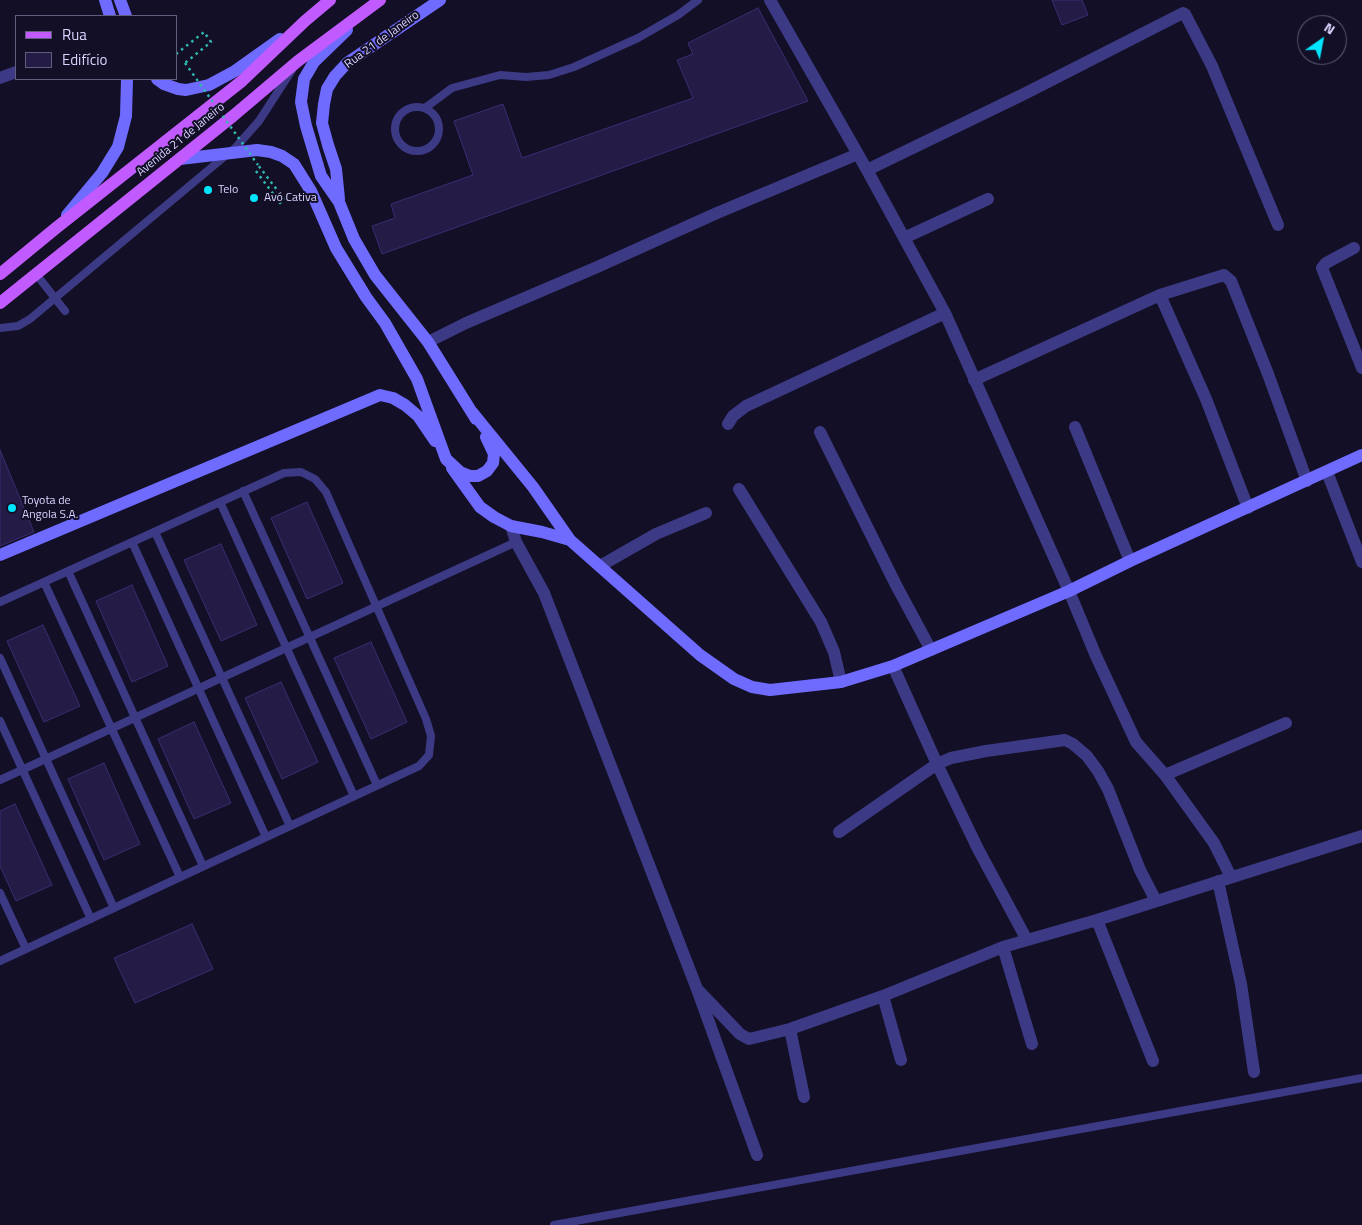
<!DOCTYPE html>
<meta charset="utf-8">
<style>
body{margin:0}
#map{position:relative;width:1362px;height:1225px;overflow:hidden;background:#130f26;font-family:"Titillium Web",sans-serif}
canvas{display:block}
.legend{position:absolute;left:15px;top:15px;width:162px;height:65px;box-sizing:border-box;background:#130f26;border:1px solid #625e7d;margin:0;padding:6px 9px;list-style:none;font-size:15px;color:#d9d4ff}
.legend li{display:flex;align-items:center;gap:10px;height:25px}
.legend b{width:25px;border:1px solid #625e7d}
.north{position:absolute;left:1297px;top:15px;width:50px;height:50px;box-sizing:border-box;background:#130f26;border:1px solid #625e7d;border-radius:50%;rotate:33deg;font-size:14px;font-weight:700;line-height:20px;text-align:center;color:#d9d4ff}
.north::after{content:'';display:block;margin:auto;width:18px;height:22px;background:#00e5ff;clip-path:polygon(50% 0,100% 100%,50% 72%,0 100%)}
</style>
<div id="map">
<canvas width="1362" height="1225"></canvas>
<ul class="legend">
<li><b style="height:6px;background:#c25bff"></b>Rua</li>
<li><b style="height:14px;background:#241b47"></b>Edifício</li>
</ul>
<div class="north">N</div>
</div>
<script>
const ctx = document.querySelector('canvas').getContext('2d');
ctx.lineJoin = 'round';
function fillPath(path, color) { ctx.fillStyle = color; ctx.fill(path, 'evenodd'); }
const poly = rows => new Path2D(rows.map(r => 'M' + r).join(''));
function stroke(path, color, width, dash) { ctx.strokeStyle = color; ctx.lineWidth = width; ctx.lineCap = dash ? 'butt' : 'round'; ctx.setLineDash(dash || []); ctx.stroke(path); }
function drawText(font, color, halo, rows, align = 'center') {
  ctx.font = font + ' "Titillium Web",sans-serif'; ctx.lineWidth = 4; ctx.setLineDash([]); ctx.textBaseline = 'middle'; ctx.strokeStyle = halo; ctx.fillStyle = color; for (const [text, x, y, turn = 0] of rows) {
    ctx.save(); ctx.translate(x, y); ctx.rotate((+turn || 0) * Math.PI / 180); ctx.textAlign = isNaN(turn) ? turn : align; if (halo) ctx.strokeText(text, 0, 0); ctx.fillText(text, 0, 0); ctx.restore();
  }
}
const building = poly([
 [1052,0,1082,0,1088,15,1062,25,1052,0],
 [758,8,808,101,382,254,372,226,395,218,391,204,473,175,454,121,503,104,522,158,693,98,677,60,693,54,688,43,758,8],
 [0,450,34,532,0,546,0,450],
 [307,502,343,583,307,599,271,518,307,502],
 [221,544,257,625,221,641,184,560,221,544],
 [132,585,168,666,132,682,96,601,132,585],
 [43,625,80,706,44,722,7,641,43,625],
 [371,642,407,722,371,739,334,658,371,642],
 [281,682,318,762,282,779,245,698,281,682],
 [194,722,231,803,194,819,158,739,194,722],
 [104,763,140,844,104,860,68,779,104,763],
 [15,804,52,885,16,901,0,866,0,811,15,804],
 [192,924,213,969,135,1003,114,958,192,924]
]);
fillPath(building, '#241b47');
stroke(building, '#3b2d73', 1);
stroke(poly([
 [176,54,204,32,211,42,185,63],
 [256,171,280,203,284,199,258,165]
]), '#2fb8b0', 2.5, [2.5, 4]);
stroke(poly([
 '395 129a22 22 0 1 1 44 0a22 22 0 1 1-44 0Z',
 [425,108,452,88,500,75,526,77,549,75,574,67,638,38,678,15,698,0],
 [36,274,65,311],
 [0,328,18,326,30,319,236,147,259,121,292,70],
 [243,491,377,785],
 [220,502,354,796],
 [155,532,290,826],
 [132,542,266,837],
 [68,571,203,866],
 [44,582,180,877],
 [0,602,284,473,301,472,315,479,326,492,426,719,431,736,429,755,419,766,0,961],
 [0,658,114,908],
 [0,721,91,919],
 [0,780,516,542],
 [0,893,26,949],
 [554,1225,1362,1078]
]), '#3d3a85', 8);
stroke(poly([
 [770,0,867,170,945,313,1069,591,1096,656,1136,742,1165,775,1214,843,1231,877],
 [0,78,16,72],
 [867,170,1024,94,1183,13,1185,14,1212,66,1278,225],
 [904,238,988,199],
 [1354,248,1326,263,1322,268,1362,368],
 [1160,295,1206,399,1248,508],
 [428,342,466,323,595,268,717,213,858,154],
 [974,380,1160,295,1224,275,1231,281,1268,374,1307,481],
 [728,424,733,416,746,406,945,313],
 [1075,427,1130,561],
 [820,432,896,585,931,650],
 [1327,472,1362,562],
 [739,489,821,622,834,652,841,682],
 [511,526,516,542,544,593,697,989,757,1155],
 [600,566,656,534,706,513],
 [893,666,937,764,978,849,1027,940],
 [1165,775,1286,723],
 [839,832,937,764,951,758,986,751,1065,740,1073,744,1087,756,1098,771,1108,789,1140,870,1156,901],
 [1218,881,1241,984,1254,1072],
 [1097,920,1153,1061],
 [1003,947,1032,1044],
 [697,989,740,1034,749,1039,790,1029,883,996,1003,947,1097,920,1362,836],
 [883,996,901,1060],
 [790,1029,804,1097]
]), '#3d3a85', 12);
stroke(poly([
 [105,0,110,16],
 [120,0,126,16],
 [347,30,314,62,304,79,301,102,306,126,321,176,339,202,354,239,375,275,428,342,476,419],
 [157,79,164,84,178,89,186,90,209,85,235,71,280,39],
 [180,159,257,150,271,152,282,156,294,164,311,191,336,248,366,297,385,323,417,379,446,459,460,472,470,476,478,476,487,471,493,463,494,454,486,437],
 [339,199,336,169,328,145,322,123,324,104,327,89,335,76,347,63,440,0],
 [67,215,102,173,118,147,126,116,127,79],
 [472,412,533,487,570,540,700,655,734,679,752,687,770,690,841,682,893,666,1069,591,1130,561,1362,455],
 [452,468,480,507,494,517,511,526,542,532,570,540],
 [0,555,380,395,393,398,405,405,418,416,435,441]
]), '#6f6bff', 12);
stroke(poly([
 [0,274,56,228,242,81,305,21,330,0],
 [0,303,233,116,298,61,380,0]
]), '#c25bff', 12);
stroke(poly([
 [185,63,258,165]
]), '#2fb8b0', 2.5, [2.5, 4]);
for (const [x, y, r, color] of [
 [208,190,5,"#00e5ff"],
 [254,198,5,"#00e5ff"],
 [12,508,5,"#00e5ff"]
]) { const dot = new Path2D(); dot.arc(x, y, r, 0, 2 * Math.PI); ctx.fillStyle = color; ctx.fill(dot); stroke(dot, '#130f26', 2); }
drawText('12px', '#d9d4ff', '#130f26', [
 ["Rua 21 de Janeiro",382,40,-36],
 ["Avenida 21 de Janeiro",181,140,-39]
]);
drawText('12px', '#d9d4ff', '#130f26', [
 ["Telo",218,190],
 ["Avó Cativa",264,198],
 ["Toyota de",22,501],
 ["Angola S.A.",22,515]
], 'left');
</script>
